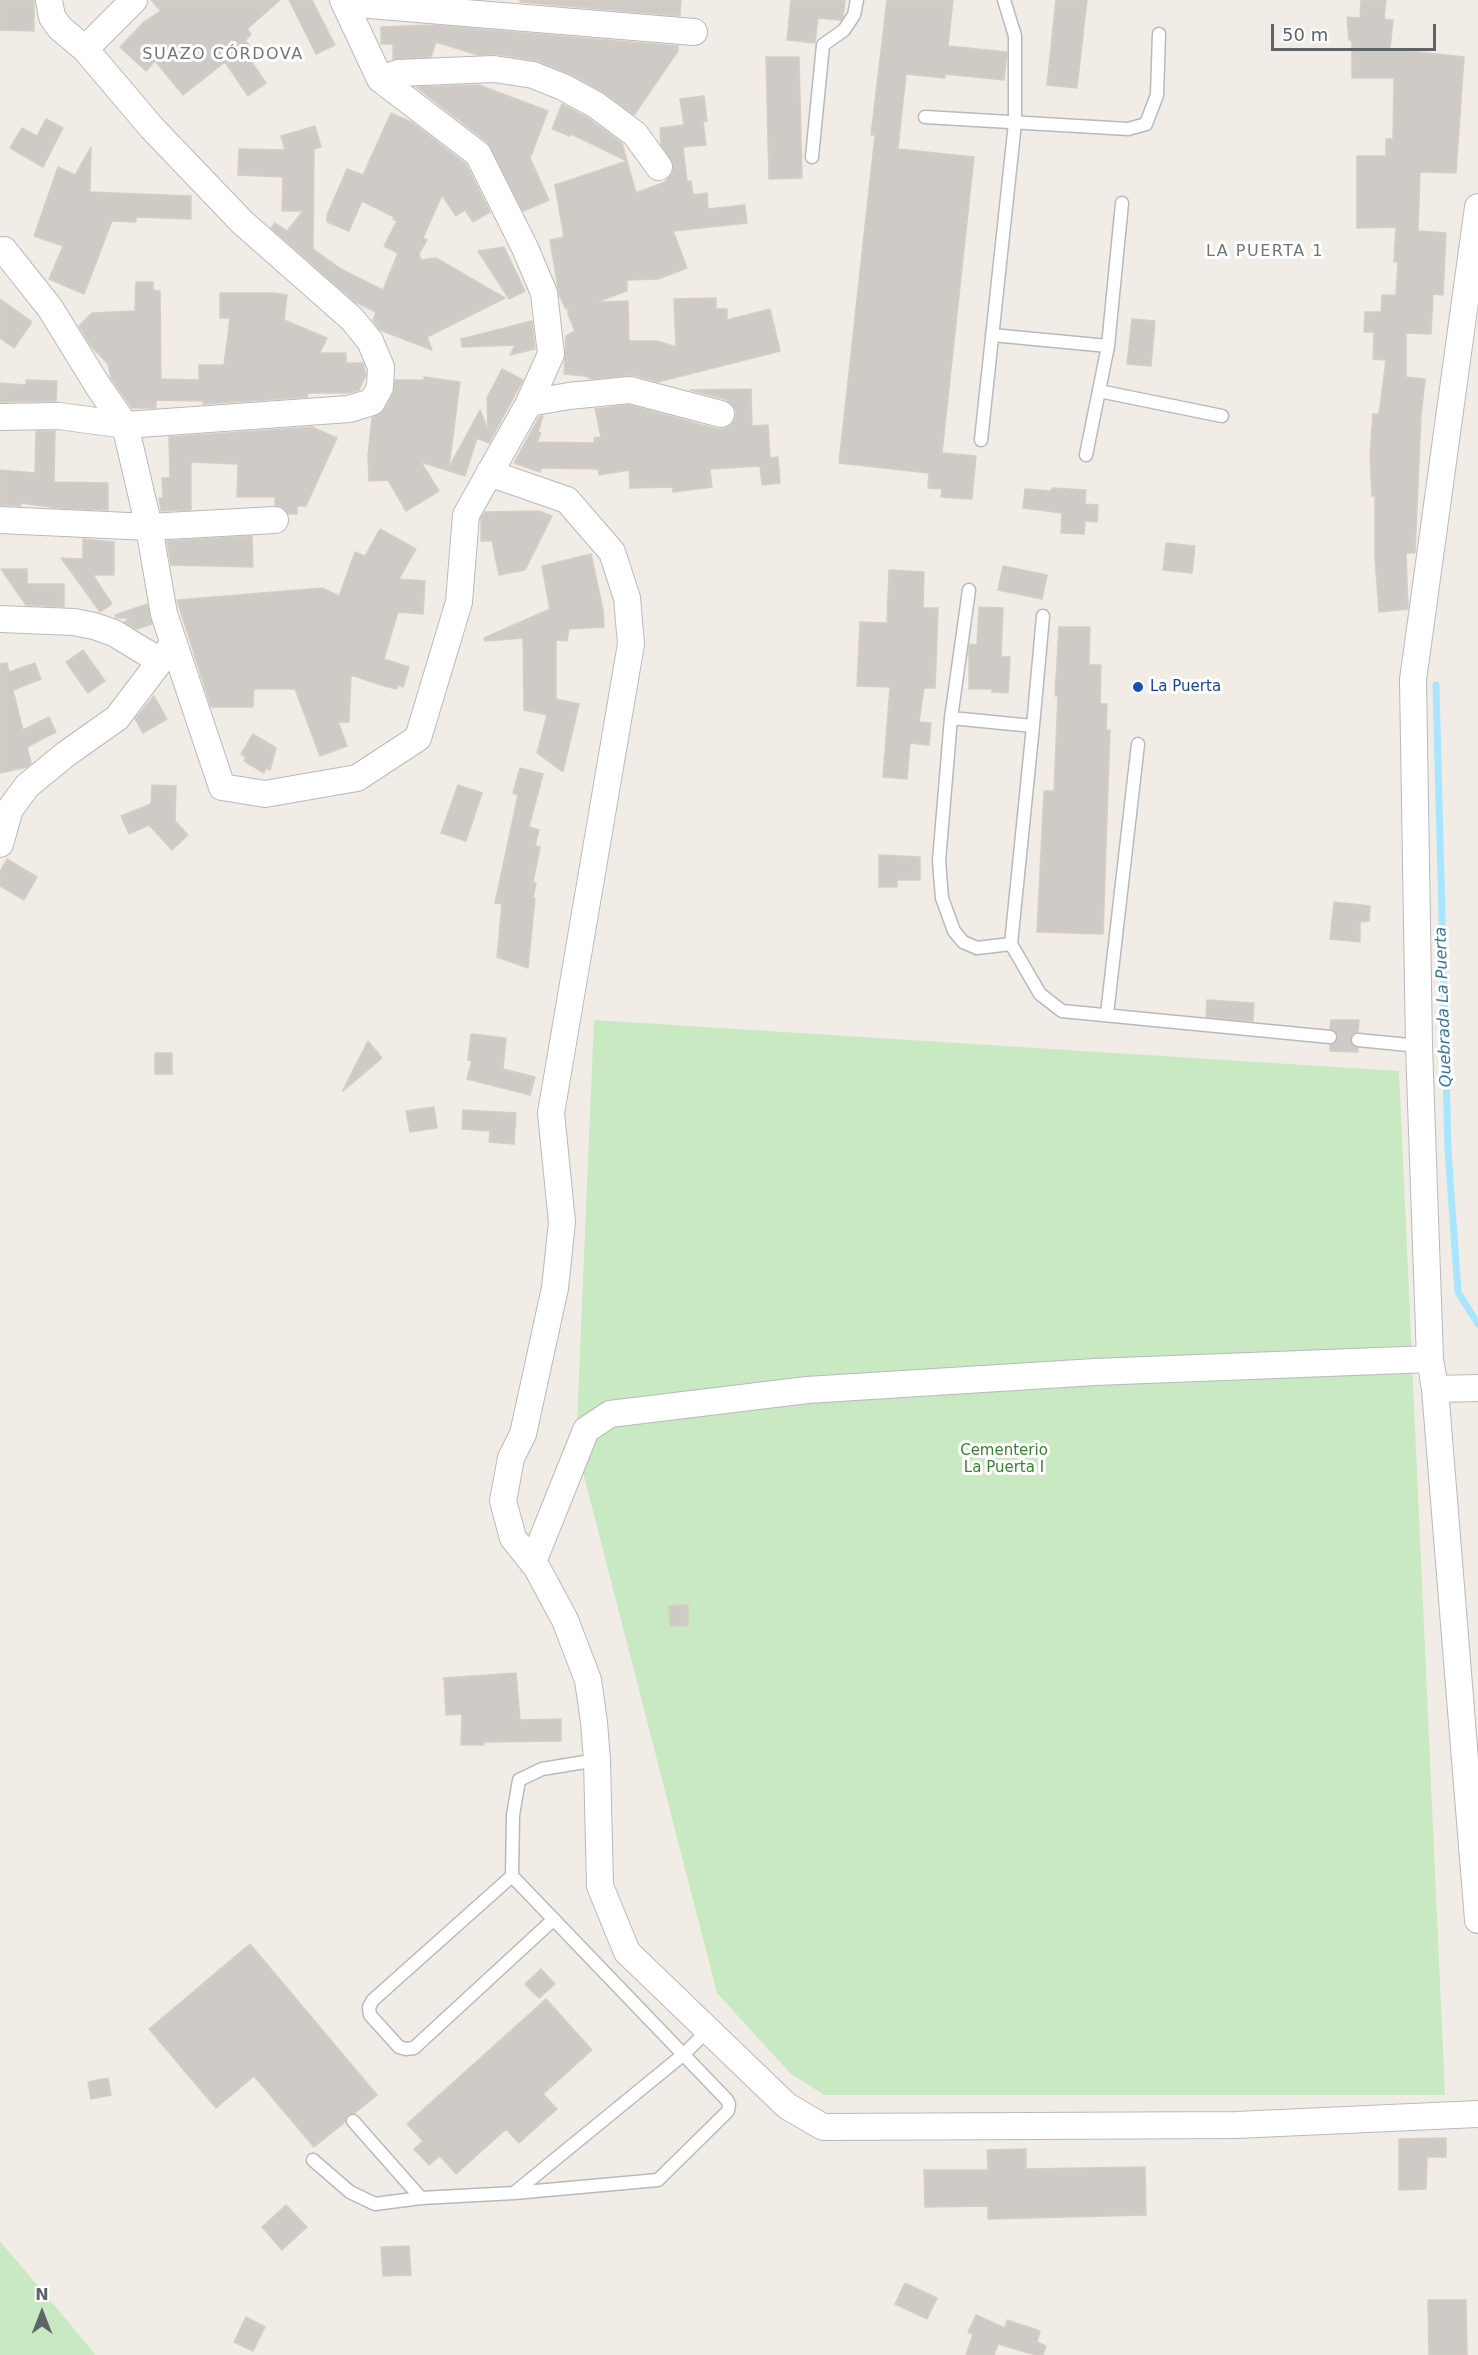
<!DOCTYPE html>
<meta charset="utf-8">
<style>
body{margin:0}
#map{position:relative;width:1478px;height:2355px;overflow:hidden;background:#f1ede6;font-family:"DejaVu Sans",sans-serif}
canvas{display:block}
.north{position:absolute;left:12px;top:2283px;width:60px;height:60px;-webkit-text-stroke:4px #fff;paint-order:stroke;rotate:0deg;font-size:16px;font-weight:700;line-height:24px;text-align:center;color:#5e6367}
.north::after{content:'';display:block;margin:auto;width:21px;height:27px;background:#5e6367;clip-path:polygon(50% 0,100% 100%,50% 72%,0 100%)}
.scale{position:absolute;left:1271px;top:24px;width:165px;height:27px;box-sizing:border-box;border:3px solid #5e6367;border-top:0;padding-left:8px;font-size:18px;line-height:21px;white-space:nowrap;color:#5e6367;-webkit-text-stroke:4px #fff;paint-order:stroke}
</style>
<div id="map">
<canvas width="1478" height="2355"></canvas>
<div class="north">N</div>
<div class="scale">50 m</div>
</div>
<script>
const ctx = document.querySelector('canvas').getContext('2d');
ctx.lineJoin = 'round';
function fillPath(path, color) { ctx.fillStyle = color; ctx.fill(path, 'evenodd'); }
const poly = rows => new Path2D(rows.map(r => 'M' + r).join(''));
function stroke(path, color, width, dash) { ctx.strokeStyle = color; ctx.lineWidth = width; ctx.lineCap = dash ? 'butt' : 'round'; ctx.setLineDash(dash || []); ctx.stroke(path); }
function drawText(font, color, halo, rows, align = 'center') {
  ctx.font = font + ' "DejaVu Sans",sans-serif'; ctx.lineWidth = 6; ctx.setLineDash([]); ctx.textBaseline = 'middle'; ctx.strokeStyle = halo; ctx.fillStyle = color; for (const [text, x, y, turn = 0] of rows) {
    ctx.save(); ctx.translate(x, y); ctx.rotate((+turn || 0) * Math.PI / 180); ctx.textAlign = isNaN(turn) ? turn : align; if (halo) ctx.strokeText(text, 0, 0); ctx.fillText(text, 0, 0); ctx.restore();
  }
}
fillPath(poly([
 [594,1020,1399,1071,1445,2095,824,2095,790,2073,717,1993,576,1445],
 [0,2241,96,2355,0,2355]
]), '#c8e9c2');
stroke(poly([
 [1436,685,1448,1150,1458,1292,1478,1324]
]), '#a8e6ff', 7);
const building = poly([
 [0,0,34,0,34,31,0,30,0,0],
 [151,0,280,0,247,29,251,34,245,41,253,48,247,55,266,83,248,96,225,62,183,95,155,61,146,71,120,47,144,22,161,11,151,0],
 [289,0,312,0,335,45,316,54,289,0],
 [520,0,681,0,680,16,520,2,520,0],
 [791,0,845,0,843,17,841,20,818,18,815,43,787,40,791,0],
 [887,0,953,0,948,46,1007,52,1004,80,945,74,945,78,906,74,898,149,974,157,942,453,976,456,972,499,941,497,942,489,928,488,929,473,839,463,875,135,871,135,887,0],
 [1056,0,1087,0,1077,88,1047,85,1056,0],
 [1361,0,1386,0,1384,19,1393,20,1390,49,1464,57,1456,173,1420,172,1418,231,1446,233,1443,295,1433,294,1431,334,1406,333,1406,377,1425,379,1421,417,1415,553,1406,553,1408,609,1379,612,1375,558,1375,496,1372,496,1370,455,1373,414,1379,414,1386,360,1373,359,1374,332,1364,332,1365,312,1381,312,1382,295,1396,295,1398,262,1394,262,1396,227,1357,228,1357,156,1386,156,1386,139,1393,139,1394,78,1352,78,1352,40,1349,40,1347,17,1360,18,1361,0],
 [432,25,678,46,678,51,634,115,603,92,570,74,538,61,496,54,478,55,436,42,431,57,393,59,393,44,381,44,381,27,432,25],
 [766,57,799,57,802,178,769,179,766,57],
 [479,85,548,111,530,158,549,200,523,211,487,142,416,87,479,85],
 [704,96,707,121,703,122,706,145,683,147,687,182,691,181,693,195,707,193,708,209,745,205,747,223,673,231,687,268,658,279,627,280,627,291,597,302,628,301,629,341,657,341,676,347,674,299,716,298,716,309,727,309,727,320,770,309,780,351,658,382,633,375,592,379,585,376,564,374,566,336,575,331,568,314,568,304,566,309,559,295,550,240,564,237,555,185,627,161,636,193,665,182,672,174,674,165,661,145,660,128,684,125,680,99,704,96],
 [562,104,588,118,622,143,627,161,571,134,570,136,552,129,562,104],
 [391,113,413,123,466,164,490,212,473,222,465,210,456,216,442,195,423,238,427,240,419,254,421,260,436,258,505,298,427,337,432,350,380,330,373,320,376,312,355,302,271,228,275,223,287,231,303,211,282,211,283,177,238,175,239,149,285,150,281,136,315,126,321,147,314,149,313,249,341,269,383,290,398,253,384,246,397,221,393,219,394,217,362,201,349,231,327,222,327,215,347,169,363,175,391,113],
 [46,119,63,128,43,167,10,148,22,128,37,136,46,119],
 [91,147,90,192,191,196,191,219,136,217,136,222,112,221,84,294,49,279,63,246,34,236,58,167,75,175,91,147],
 [504,247,525,291,509,299,478,251,504,247],
 [136,282,153,282,153,290,160,291,161,379,199,380,199,365,224,365,230,318,220,318,220,293,274,293,287,295,284,320,327,338,320,353,346,353,346,363,363,363,366,375,359,390,348,393,308,393,307,397,203,404,204,401,156,400,156,408,132,408,111,378,108,364,91,346,79,326,92,313,135,311,136,282],
 [0,299,32,322,14,348,0,338,0,299],
 [1132,319,1155,321,1151,366,1127,364,1132,319],
 [532,321,535,349,510,355,515,345,462,347,461,339,532,321],
 [502,369,523,380,489,443,477,438,465,476,421,462,439,491,406,511,388,480,369,481,368,455,372,418,385,409,393,394,395,380,425,380,424,377,460,382,449,467,480,410,488,430,487,398,502,369],
 [26,380,57,381,56,401,0,402,0,383,26,385,26,380],
 [751,389,752,426,768,425,770,458,778,457,780,483,762,485,760,466,710,469,712,487,673,492,673,487,630,488,629,470,599,475,598,469,541,468,540,472,514,463,539,417,543,416,538,432,541,433,537,442,594,443,594,438,601,437,595,409,629,405,717,429,724,429,731,425,735,418,736,411,732,404,725,399,690,390,751,389],
 [312,427,337,438,306,506,297,506,297,514,288,514,282,507,275,505,275,497,237,497,238,464,191,462,191,510,161,511,159,498,163,498,162,478,170,478,169,437,312,427],
 [36,431,55,431,54,482,108,483,108,510,58,508,21,503,21,506,0,505,0,470,35,473,36,431],
 [1052,488,1086,490,1085,504,1098,505,1097,522,1085,521,1084,534,1061,533,1062,513,1023,508,1025,489,1052,491,1052,488],
 [538,511,552,516,525,570,499,575,492,541,481,541,481,518,485,512,538,511],
 [380,529,416,549,399,579,425,581,423,614,398,612,384,659,409,667,403,687,398,685,397,689,384,686,351,675,349,722,338,722,347,746,320,756,295,689,254,689,253,707,211,707,177,600,322,588,339,596,355,552,365,556,380,529],
 [252,536,253,567,171,565,167,541,252,536],
 [83,539,114,542,114,575,93,575,112,604,100,612,61,558,82,559,83,561,83,539],
 [1166,543,1195,546,1192,573,1163,570,1166,543],
 [591,554,603,610,604,627,569,629,567,641,556,640,556,699,579,704,563,772,537,753,547,715,524,710,523,638,485,641,484,638,550,609,542,566,591,554],
 [1003,566,1047,575,1042,599,998,590,1003,566],
 [1,569,27,569,27,584,64,584,64,607,26,605,1,569],
 [889,570,924,572,923,608,938,608,935,688,924,688,919,722,931,723,929,745,910,743,907,779,883,777,890,687,857,686,860,622,887,623,889,570],
 [147,604,152,624,137,629,124,622,130,618,116,618,115,615,147,604],
 [979,607,1003,608,1001,657,1010,657,1008,693,992,692,992,689,969,689,969,648,970,644,977,645,979,607],
 [1059,627,1090,627,1089,665,1101,665,1100,704,1107,704,1106,730,1110,730,1103,934,1037,932,1044,791,1054,791,1058,696,1055,696,1059,627],
 [83,650,105,681,88,693,66,662,83,650],
 [7,663,9,672,35,663,41,679,13,690,23,730,49,717,56,732,27,747,31,763,27,767,0,773,0,664,7,663],
 [154,696,167,719,143,733,135,719,154,696],
 [253,734,276,748,270,770,266,768,264,773,244,761,246,757,241,754,253,734],
 [520,768,543,774,529,827,539,830,535,846,540,847,533,882,536,883,533,898,535,898,528,968,497,957,502,904,495,903,518,795,513,793,520,768],
 [152,785,176,786,175,821,188,835,172,850,149,825,129,834,121,816,151,804,152,785],
 [458,785,482,793,466,841,441,833,458,785],
 [879,855,920,857,920,880,897,880,897,887,879,887,879,855],
 [7,859,37,877,24,900,0,886,0,872,7,859],
 [1334,902,1370,906,1369,921,1360,922,1360,942,1330,939,1334,902],
 [1207,1000,1254,1003,1253,1021,1206,1017,1207,1000],
 [1331,1020,1359,1020,1358,1032,1352,1035,1350,1040,1353,1046,1358,1048,1358,1052,1330,1051,1330,1045,1336,1042,1338,1037,1335,1031,1330,1029,1331,1020],
 [471,1034,506,1038,503,1069,535,1077,530,1095,467,1079,472,1061,468,1060,471,1034],
 [368,1041,382,1058,343,1091,343,1090,368,1041],
 [155,1053,172,1053,172,1074,155,1074,155,1053],
 [434,1107,437,1128,410,1132,406,1111,434,1107],
 [463,1110,516,1113,514,1144,489,1142,490,1131,462,1129,463,1110],
 [688,1605,688,1626,670,1626,669,1606,688,1605],
 [516,1673,520,1720,561,1719,561,1741,484,1742,484,1745,461,1745,462,1714,446,1715,444,1678,516,1673],
 [250,1944,377,2095,355,2113,348,2114,345,2122,314,2147,254,2076,216,2108,149,2029,250,1944],
 [541,1969,555,1984,539,1998,525,1984,541,1969],
 [546,1999,592,2050,543,2094,557,2109,519,2143,506,2129,456,2174,440,2156,429,2165,414,2149,423,2141,407,2124,546,1999],
 [108,2078,111,2095,91,2099,88,2082,108,2078],
 [1446,2138,1446,2157,1427,2157,1426,2189,1399,2190,1399,2139,1446,2138],
 [1026,2149,1026,2169,1145,2167,1146,2215,988,2219,988,2206,925,2207,924,2170,988,2170,987,2150,1026,2149],
 [286,2205,307,2227,282,2250,262,2227,286,2205],
 [409,2246,411,2275,383,2276,381,2247,409,2246],
 [905,2283,937,2298,927,2319,895,2304,905,2283],
 [1428,2300,1466,2300,1467,2355,1429,2355,1428,2300],
 [976,2315,1005,2328,1007,2320,1040,2331,1037,2342,1046,2346,1043,2355,1036,2355,998,2344,994,2355,966,2355,973,2334,968,2332,976,2315],
 [246,2317,265,2327,253,2351,234,2342,246,2317]
]);
fillPath(building, '#cecac5');
stroke(building, '#d6cec4', 1.5);
const lane = poly([
 [925,117,1128,129,1146,124,1157,95,1159,34],
 [812,157,823,45,844,30,854,15,857,0],
 [992,335,1108,346,1122,203],
 [1099,391,1222,416],
 [981,440,1015,123,1015,36,1004,0],
 [1086,455,1108,346],
 [951,718,969,590],
 [1033,726,1043,616],
 [1011,944,977,948,963,942,954,931,942,898,939,861,951,718,1033,726,1011,944,1040,994,1062,1011,1330,1037],
 [1107,1014,1138,744],
 [1358,1040,1419,1046],
 [512,1876,373,2000,369,2007,370,2015,399,2047,406,2049,414,2048,554,1919],
 [353,2121,421,2198],
 [313,2160,350,2192,375,2204,421,2198,514,2193,658,2180,728,2111,729,2104,727,2100,512,1876,513,1815,519,1780,542,1769,597,1760],
 [514,2193,684,2054,708,2030]
]);
const street = poly([
 [346,3,694,32],
 [85,49,134,0],
 [380,79,398,73,494,69,533,75,563,87,596,105,635,134,659,167],
 [1478,207,1413,680,1419,1046,1430,1359,1435,1389,1478,1920],
 [4,250,50,308,98,386,125,425,149,527,164,614,222,787,265,794,357,778,418,738,459,602,466,515,529,403,551,354,544,293,525,248,478,154,380,79,343,0],
 [529,403,569,396,630,390,721,414],
 [0,417,59,416,125,425,349,409,372,402,380,387,381,367,370,341,352,319,242,222,152,128,85,49,60,28,52,17,49,0],
 [489,473,567,500,612,552,627,598,631,644,551,1113,562,1222,555,1288,523,1434,511,1458,503,1501,513,1538,537,1568,565,1620,588,1680,594,1722,597,1760,600,1886,627,1952,787,2106,823,2127,1236,2125,1478,2114],
 [0,520,149,527,275,520],
 [0,619,74,622,94,626,114,633,160,661],
 [0,844,10,809,27,786,66,754,117,718,174,643],
 [1435,1389,1478,1388],
 [533,1562,586,1430,610,1414,807,1390,1095,1372,1430,1359]
]);
stroke(lane, '#b7babd', 15);
stroke(street, '#b7babd', 28);
stroke(lane, '#fff', 12);
stroke(street, '#fff', 26);
for (const [x, y, r, color] of [
 [1138,687,6,"#1a4fb4"]
]) { const dot = new Path2D(); dot.arc(x, y, r, 0, 2 * Math.PI); ctx.fillStyle = color; ctx.fill(dot); stroke(dot, '#fff', 2); }
drawText('15px', '#164399', '#fff', [
 ["La Puerta",1150,687]
], 'left');
drawText('15px', '#398330', '#fff', [
 ["Cementerio",1004,1451],
 ["La Puerta I",1004,1468]
]);
ctx.letterSpacing = '1.5px';
drawText('16px', '#6f7679', '#fff', [
 ["SUAZO CÓRDOVA",223,55],
 ["LA PUERTA 1",1265,252]
]);
ctx.letterSpacing = '0px';
drawText('italic 16px', '#36779c', '#fff', [
 ["Quebrada La Puerta",1444,1007,-92]
]);
</script>
